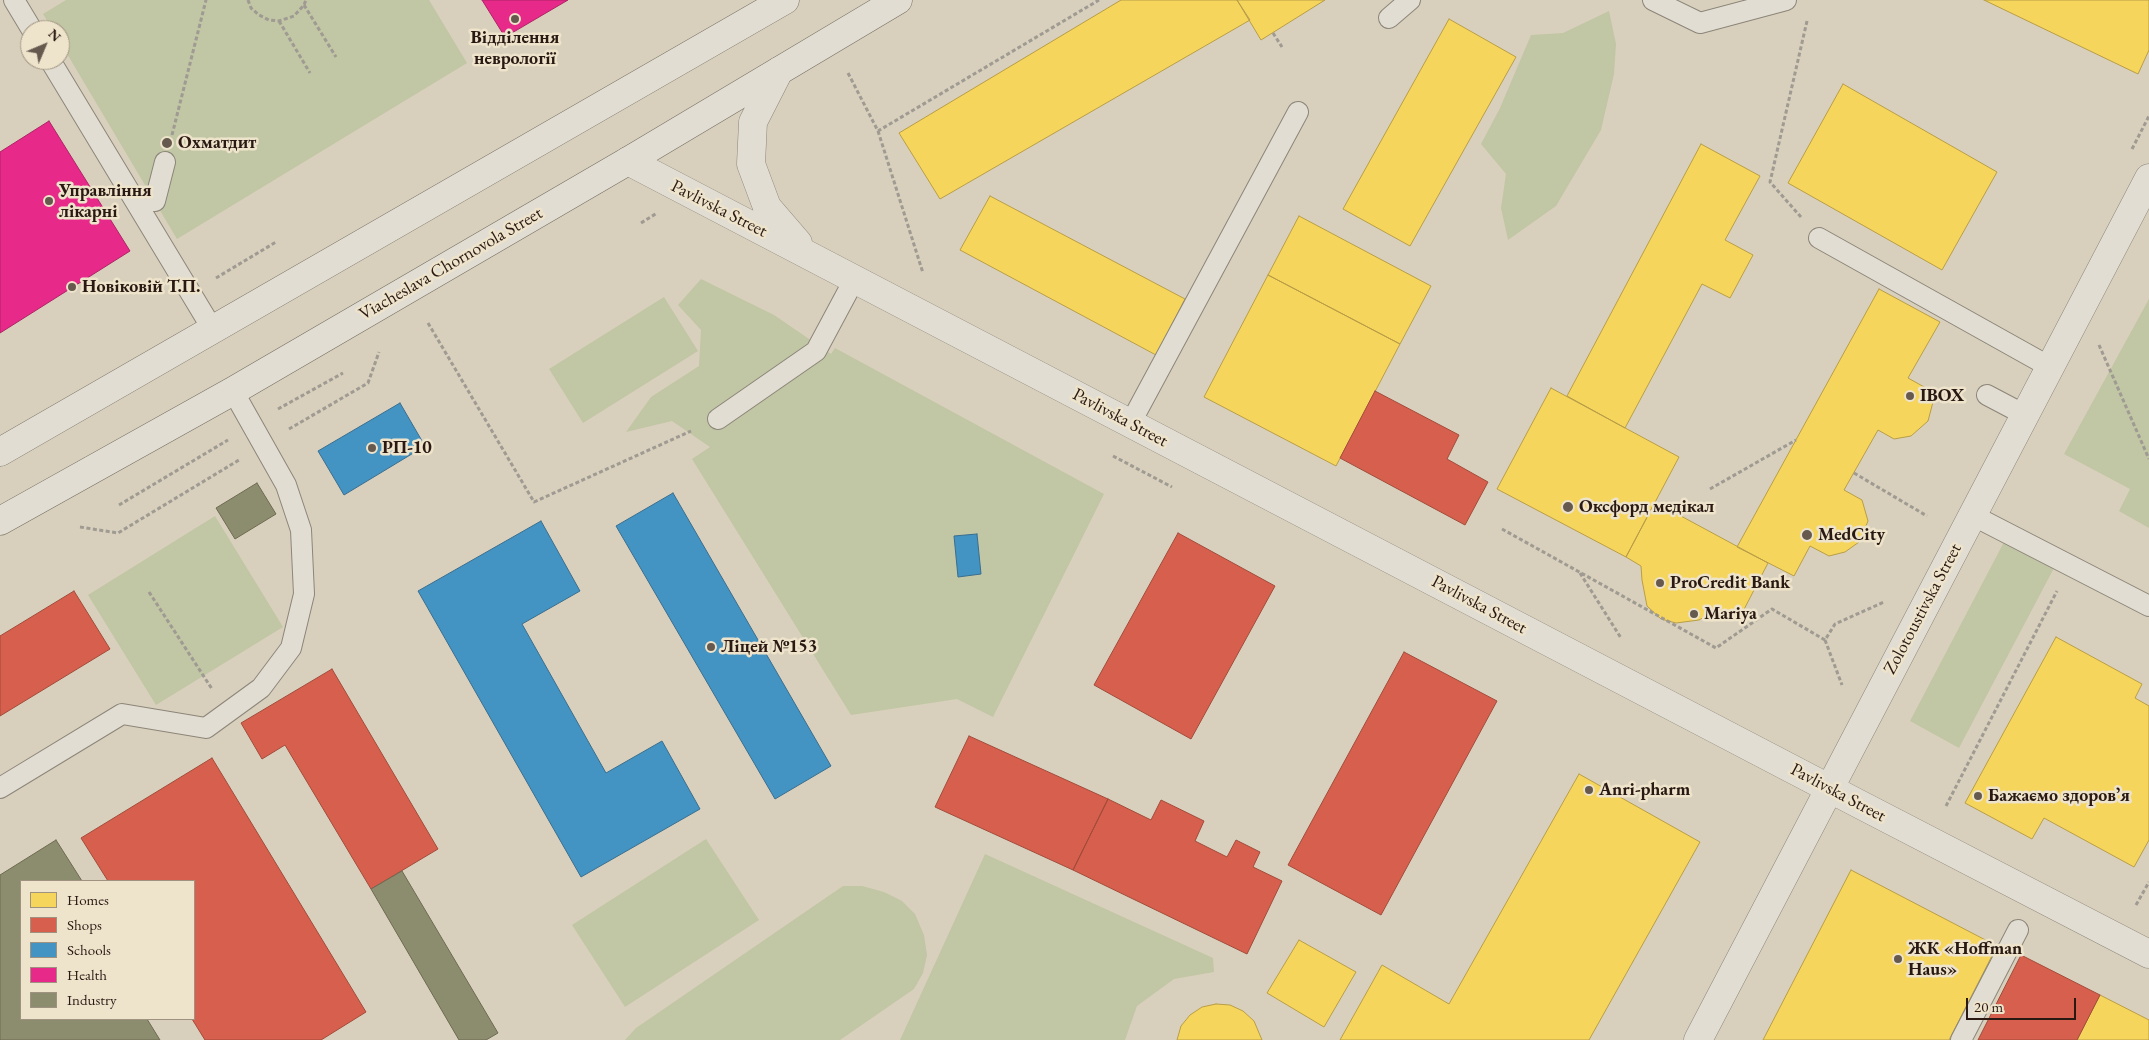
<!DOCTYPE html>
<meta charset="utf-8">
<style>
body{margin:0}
#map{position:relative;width:2149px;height:1040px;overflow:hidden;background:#d8d0bc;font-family:"EB Garamond",serif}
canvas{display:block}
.legend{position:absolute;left:20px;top:880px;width:175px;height:140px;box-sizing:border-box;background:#eee3cb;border:1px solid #9f9281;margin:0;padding:6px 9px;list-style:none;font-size:15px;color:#291912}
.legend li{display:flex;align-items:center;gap:10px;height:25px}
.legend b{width:25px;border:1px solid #9f9281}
.north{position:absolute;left:20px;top:20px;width:50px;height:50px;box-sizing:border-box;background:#eee3cb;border:1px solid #9f9281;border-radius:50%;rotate:45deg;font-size:14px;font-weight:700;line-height:20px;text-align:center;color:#291912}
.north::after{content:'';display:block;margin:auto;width:18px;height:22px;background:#66594e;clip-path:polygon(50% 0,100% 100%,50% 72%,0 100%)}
.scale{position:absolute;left:1966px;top:998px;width:110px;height:22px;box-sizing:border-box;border:2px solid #291912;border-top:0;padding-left:6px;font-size:15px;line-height:18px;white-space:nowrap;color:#291912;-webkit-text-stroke:4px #eee3cb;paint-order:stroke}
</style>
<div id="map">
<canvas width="2149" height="1040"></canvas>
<ul class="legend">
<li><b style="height:14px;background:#f6d55c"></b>Homes</li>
<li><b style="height:14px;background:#d6604d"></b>Shops</li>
<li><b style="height:14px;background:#4393c3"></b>Schools</li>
<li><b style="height:14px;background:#e7298a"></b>Health</li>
<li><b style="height:14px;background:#8c8c6e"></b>Industry</li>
</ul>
<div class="north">N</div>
<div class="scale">20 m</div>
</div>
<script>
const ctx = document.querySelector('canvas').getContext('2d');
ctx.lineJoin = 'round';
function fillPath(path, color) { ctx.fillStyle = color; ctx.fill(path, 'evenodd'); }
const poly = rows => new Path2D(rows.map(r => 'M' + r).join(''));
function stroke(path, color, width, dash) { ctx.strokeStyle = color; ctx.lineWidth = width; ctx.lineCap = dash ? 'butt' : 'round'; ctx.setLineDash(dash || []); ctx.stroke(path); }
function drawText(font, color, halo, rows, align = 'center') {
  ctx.font = font + ' "EB Garamond",serif'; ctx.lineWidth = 5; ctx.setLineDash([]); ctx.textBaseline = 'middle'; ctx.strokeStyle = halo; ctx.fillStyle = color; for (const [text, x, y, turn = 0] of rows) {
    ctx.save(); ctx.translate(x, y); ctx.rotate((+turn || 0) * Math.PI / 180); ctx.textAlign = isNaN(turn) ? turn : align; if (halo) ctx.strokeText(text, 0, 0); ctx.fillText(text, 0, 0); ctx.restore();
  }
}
fillPath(poly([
 [66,0,429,0,467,63,177,239,60,42,60,30,53,30,43,14],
 [1609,11,1616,44,1614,74,1601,130,1556,206,1508,240,1501,208,1506,174,1481,144,1500,108,1531,35,1563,33],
 [701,279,774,315,831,354,835,348,1104,494,993,717,957,699,851,715,692,459,710,447,672,421,626,432,651,397,699,366,701,330,678,305],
 [664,297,698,351,583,423,549,369],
 [2149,299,2149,528,2119,511,2130,489,2064,454],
 [215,516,283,627,156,705,88,595],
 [2004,542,2054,568,1959,748,1910,721],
 [706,839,759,920,625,1007,572,925],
 [985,854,1213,958,1214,972,1174,979,1137,1006,1125,1040,900,1040],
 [843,886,862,886,884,892,902,901,915,914,924,935,927,955,923,973,914,989,840,1040,625,1040,636,1028]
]), '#c1c6a4');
const homes = poly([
 [1121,0,1237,0,1250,20,940,199,899,133,1121,0],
 [1237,0,1325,0,1261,40,1237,0],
 [1984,0,2149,0,2149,50,2138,74,1984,0],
 [1449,19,1516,57,1410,246,1343,209,1449,19],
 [1843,84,1997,172,1942,270,1788,183,1843,84],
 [1701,144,1760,176,1725,240,1753,255,1730,298,1702,284,1625,428,1567,396,1701,144],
 [990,196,1185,299,1156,355,960,250,990,196],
 [1299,216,1431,286,1400,344,1268,275,1299,216],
 [1268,275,1400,344,1336,466,1204,397,1268,275],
 [1879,289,1940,322,1908,378,1926,388,1933,402,1928,421,1911,436,1894,439,1878,430,1844,490,1862,500,1868,521,1859,542,1845,552,1829,556,1810,546,1794,576,1737,547,1879,289],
 [1551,388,1679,457,1626,557,1497,489,1551,388],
 [1655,502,1768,563,1738,621,1716,610,1699,620,1676,623,1661,619,1647,606,1642,580,1641,566,1626,557,1655,502],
 [2056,637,2142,684,2135,698,2149,706,2149,840,2134,867,2044,818,2032,839,1965,803,2056,637],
 [1579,774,1700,842,1589,1040,1340,1040,1382,965,1449,1004,1579,774],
 [1851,870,1997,946,1949,1040,1763,1040,1851,870],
 [1299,940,1356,972,1324,1027,1267,993,1299,940],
 [2100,995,2149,1020,2149,1040,2077,1040,2100,995],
 [1216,1004,1230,1005,1243,1011,1254,1021,1262,1040,1177,1040,1181,1026,1190,1015,1202,1007,1216,1004]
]);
fillPath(homes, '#f6d55c');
stroke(homes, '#b89d46', 1);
const shops = poly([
 [1375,391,1459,435,1447,459,1488,482,1465,525,1340,458,1375,391],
 [1178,533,1275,586,1191,739,1094,685,1178,533],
 [74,591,110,649,0,716,0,636,74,591],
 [1404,652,1497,701,1381,915,1288,865,1404,652],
 [332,669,438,849,371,889,285,745,262,759,241,723,332,669],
 [969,736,1108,799,1073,870,935,807,969,736],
 [212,758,366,1012,321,1040,205,1040,192,1019,194,1019,194,881,108,881,81,838,212,758],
 [1108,799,1151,820,1161,800,1204,821,1195,841,1227,857,1236,840,1260,852,1253,867,1282,881,1247,954,1073,870,1108,799],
 [2021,955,2100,995,2077,1040,1978,1040,2021,955]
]);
fillPath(shops, '#d6604d');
stroke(shops, '#a24b3b', 1);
const schools = poly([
 [400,403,425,446,344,495,318,451,400,403],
 [673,493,831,766,775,799,616,526,673,493],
 [541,521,580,591,522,624,606,773,662,741,700,809,581,877,418,591,541,521],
 [977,534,981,574,958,577,954,536,977,534]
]);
fillPath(schools, '#4393c3');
stroke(schools, '#3b6e8e', 1);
const health = poly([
 [482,0,568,0,505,37,482,0],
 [49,121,130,251,0,333,0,152,49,121]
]);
fillPath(health, '#e7298a');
stroke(health, '#ae2466', 1);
const industry = poly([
 [257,483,276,514,235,539,216,508,257,483],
 [56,840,82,881,21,881,21,1019,147,1019,160,1040,0,1040,0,875,56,840],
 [402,871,498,1033,486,1040,459,1040,371,889,402,871]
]);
fillPath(industry, '#8c8c6e');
stroke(industry, '#6e6a52', 1);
const lane = poly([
 [14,0,32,30],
 [1653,0,1700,23,1786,0],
 [1389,18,1410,0],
 [50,60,213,330],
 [155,201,165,162],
 [1819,238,2050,367],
 [1987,395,2025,415],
 [718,419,816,351,854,280],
 [1130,424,1298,112],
 [1972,515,2149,606],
 [0,788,122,714,206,728,261,688,291,648,304,594,301,530,286,485,233,391],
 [1961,1040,2018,930]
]);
const street = poly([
 [779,71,753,122,751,164,767,207,798,243],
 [628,161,1861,805,2149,954],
 [1698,1040,2149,178]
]);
const secondary = poly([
 [0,452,785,0],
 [0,521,233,391,628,161,898,0]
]);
stroke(lane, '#8c8579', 22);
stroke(street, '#8c8579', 29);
stroke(secondary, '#746d62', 29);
stroke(poly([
 [248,0,251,8,259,15,269,20,279,21,294,16,304,5,306,0],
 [304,5,336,57],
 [279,21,310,73],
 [1273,33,1282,47],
 [848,73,878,131,1099,0],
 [878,131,923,273],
 [172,135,206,0],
 [2132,149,2149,116],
 [1801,217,1770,182,1807,21],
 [641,223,657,213],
 [216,278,276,242],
 [428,323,534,502,691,431],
 [2099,345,2149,459],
 [278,409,343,373],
 [289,429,368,383,379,352],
 [1113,456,1172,487],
 [1854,473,1927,516],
 [1710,489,1796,440],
 [119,505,228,440],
 [80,527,118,533,239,460],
 [1502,529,1716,648,1772,609,1825,640,1835,624,1884,602],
 [1580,573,1621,638],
 [149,592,212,689],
 [1825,640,1842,685],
 [1946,806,2057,591],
 [2136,905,2149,882]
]), '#9f9a92', 3, [4, 2.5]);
stroke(lane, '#e1ddd2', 20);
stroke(street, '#e1ddd2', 28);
stroke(secondary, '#e1ddd2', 28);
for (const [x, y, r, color] of [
 [515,19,5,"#66594e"],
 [167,143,6,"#66594e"],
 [49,201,5,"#66594e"],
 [72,287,5,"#66594e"],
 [1910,396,5,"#66594e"],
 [372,448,5,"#66594e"],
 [1568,507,6,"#66594e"],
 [1807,535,6,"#66594e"],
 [1660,583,5,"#66594e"],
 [1694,614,5,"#66594e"],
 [711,647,5,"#66594e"],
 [1589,790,5,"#66594e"],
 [1978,796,5,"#66594e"],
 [1898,959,5,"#66594e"]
]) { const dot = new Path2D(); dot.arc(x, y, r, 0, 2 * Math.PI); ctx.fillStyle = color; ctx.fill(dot); stroke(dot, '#eee3cb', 2); }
drawText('bold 18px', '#291912', '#eee3cb', [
 ["Відділення",515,38,"center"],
 ["неврології",515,59,"center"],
 ["Охматдит",178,143],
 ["Управління",59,191],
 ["лікарні",59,212],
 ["Новіковій Т.П.",82,287],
 ["IBOX",1920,396],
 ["РП-10",382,448],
 ["Оксфорд медікал",1579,507],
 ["MedCity",1818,535],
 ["ProCredit Bank",1670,583],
 ["Mariya",1704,614],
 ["Ліцей №153",721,647],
 ["Anri-pharm",1599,790],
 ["Бажаємо здоровʼя",1988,796],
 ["ЖК «Hoffman",1908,949],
 ["Haus»",1908,970]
], 'left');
drawText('18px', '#291912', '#eee3cb', [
 ["Pavlivska Street",719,209,27],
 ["Viacheslava Chornovola Street",451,264,-30],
 ["Pavlivska Street",1120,418,28],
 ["Pavlivska Street",1479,605,28],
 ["Zolotoustivska Street",1923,609,-62],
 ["Pavlivska Street",1838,793,28]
]);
</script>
